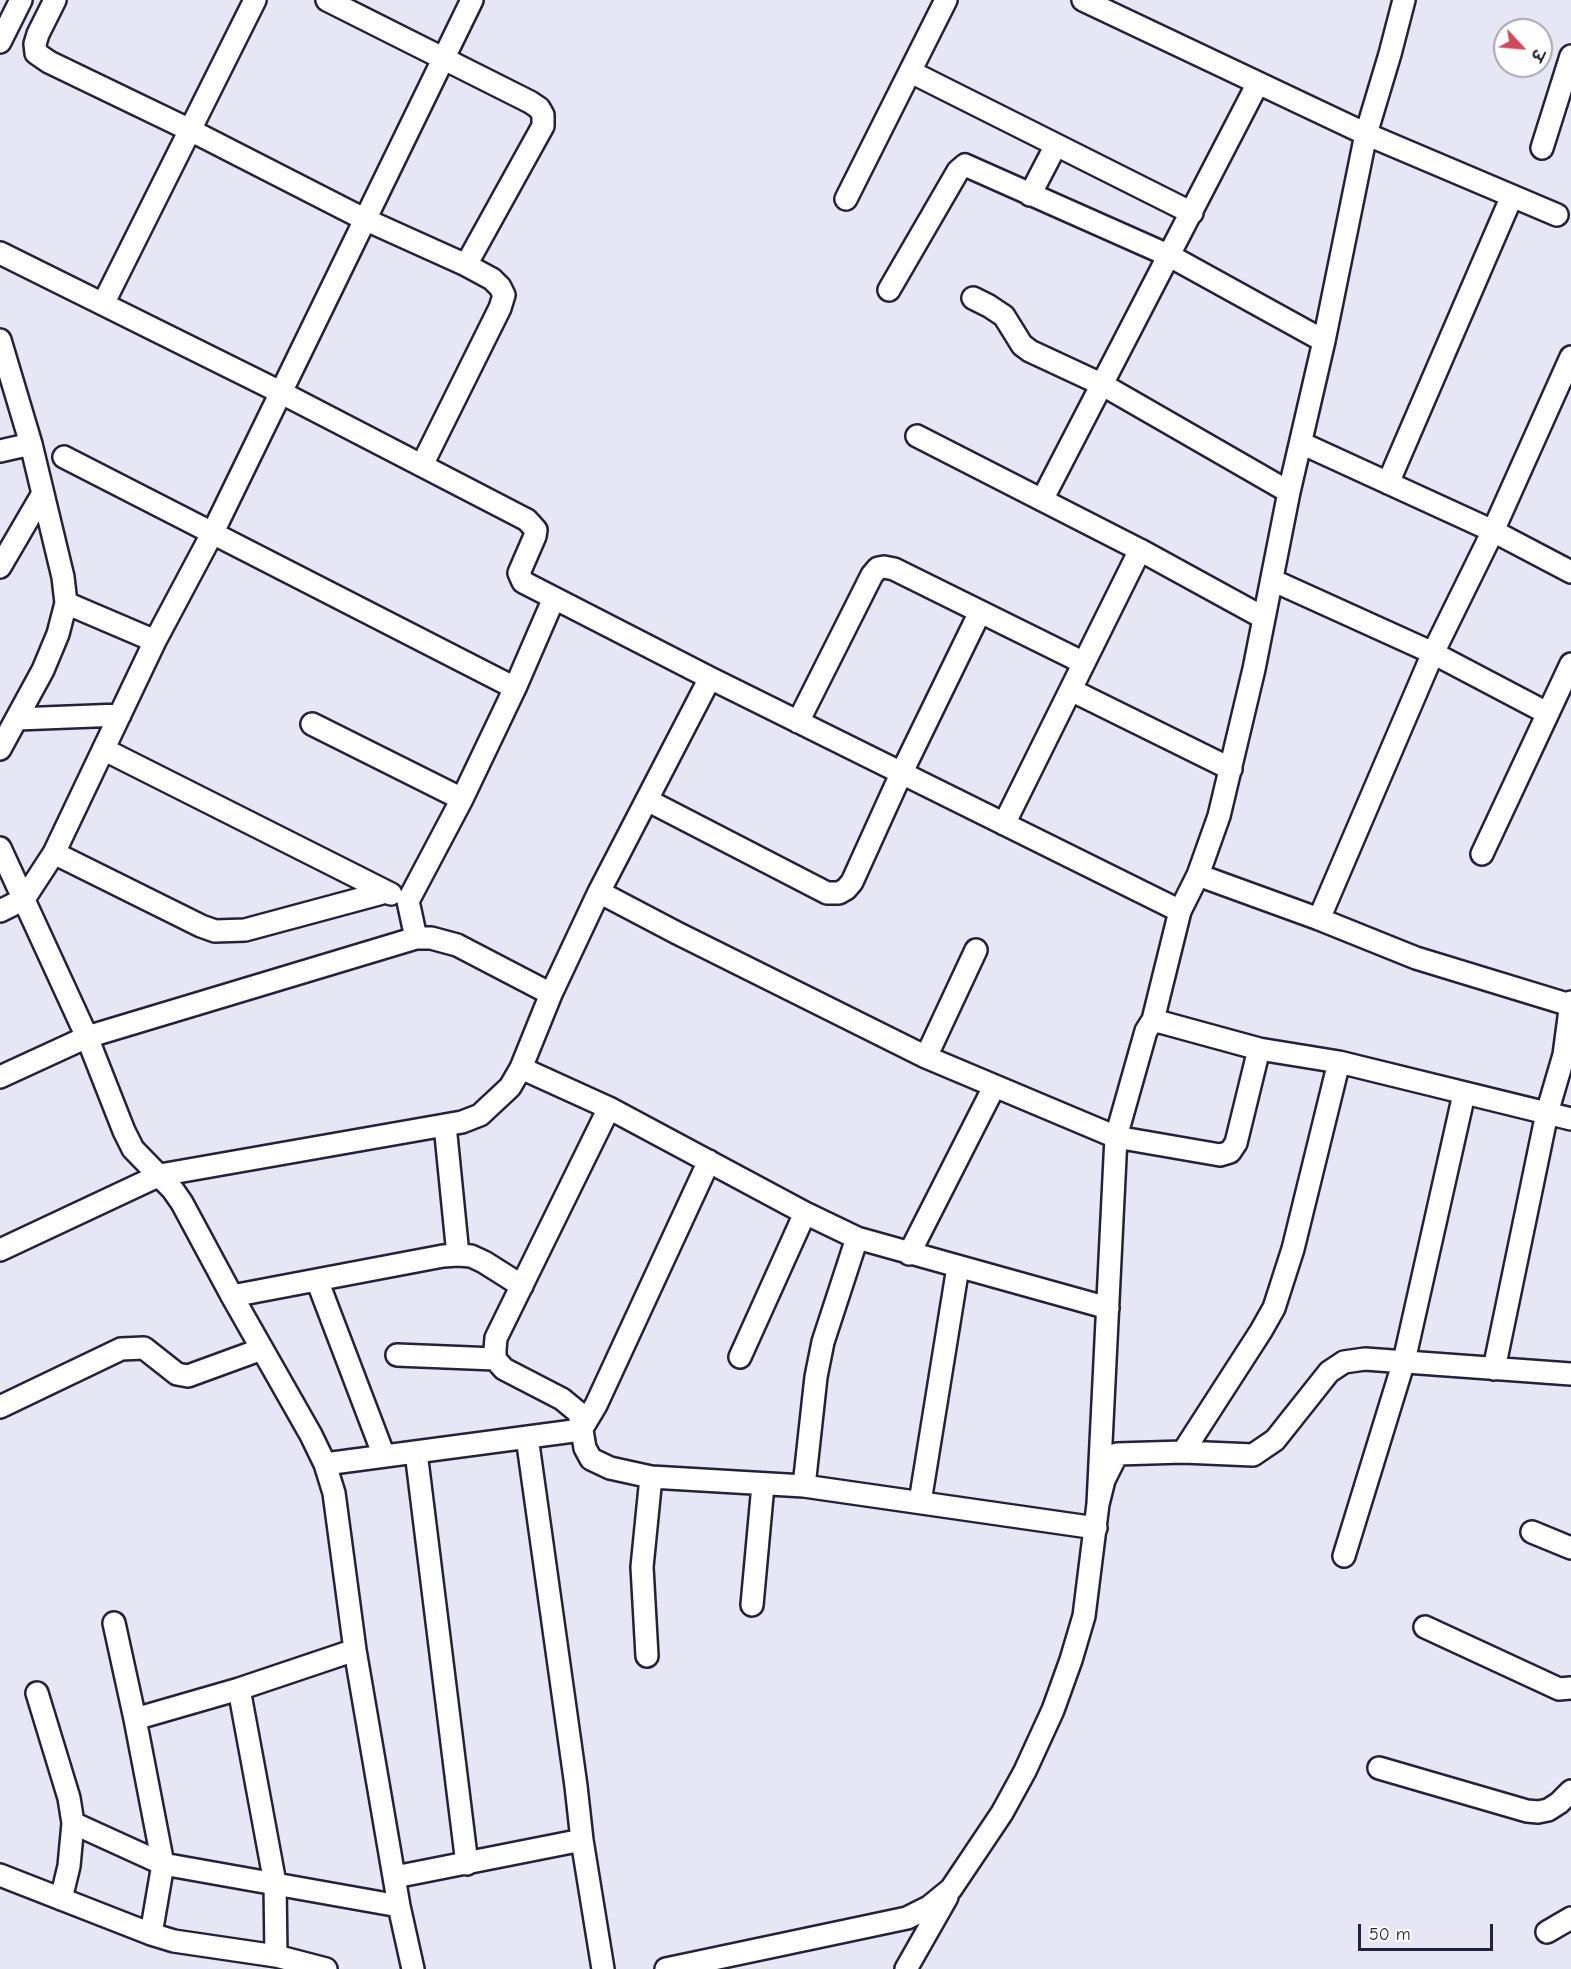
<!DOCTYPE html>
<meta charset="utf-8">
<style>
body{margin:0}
#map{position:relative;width:1571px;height:1969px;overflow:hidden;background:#e7e6f4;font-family:"Comic Neue","Playpen Sans Deva",sans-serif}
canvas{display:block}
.north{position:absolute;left:1493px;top:18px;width:60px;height:60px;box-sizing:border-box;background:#fff;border:2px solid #a7a7b1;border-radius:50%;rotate:116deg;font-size:16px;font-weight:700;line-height:24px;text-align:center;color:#22223b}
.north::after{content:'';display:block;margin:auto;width:21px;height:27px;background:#d1495b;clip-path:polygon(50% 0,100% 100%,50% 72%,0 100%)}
.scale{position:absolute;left:1358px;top:1924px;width:135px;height:27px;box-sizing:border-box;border:3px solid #22223b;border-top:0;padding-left:8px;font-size:18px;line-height:21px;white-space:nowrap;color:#22223b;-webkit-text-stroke:4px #fff;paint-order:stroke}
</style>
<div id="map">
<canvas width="1571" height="1969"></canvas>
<div class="north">उ</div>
<div class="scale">50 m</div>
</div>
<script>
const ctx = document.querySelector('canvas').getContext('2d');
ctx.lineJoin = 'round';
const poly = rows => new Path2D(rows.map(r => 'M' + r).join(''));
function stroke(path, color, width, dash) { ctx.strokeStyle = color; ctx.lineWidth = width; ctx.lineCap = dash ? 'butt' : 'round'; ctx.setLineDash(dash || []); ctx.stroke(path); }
const minor = poly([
 [55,0,38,34,35,44,36,53,49,62,190,130,364,219,466,265,543,126,543,115,539,108,530,102,327,0],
 [1083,0,1366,134,1557,215],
 [0,42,21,0],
 [911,72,1192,213],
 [1542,148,1571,56],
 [1030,195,1056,145],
 [846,199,946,0],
 [0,253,280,392,527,520,536,530,535,536,519,573,523,582,710,678,1180,911],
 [889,290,958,171,965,165,1170,256,1324,341],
 [973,298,989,306,1004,316,1022,345,1030,351,1103,385,1289,492],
 [103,304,255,0],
 [0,340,31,444,63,577,66,603,58,634,43,670,0,749],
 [917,436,1140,550,1264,618],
 [1301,443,1493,531,1571,572],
 [0,451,31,444],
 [64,457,515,688],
 [422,465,500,308,504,295,500,287,492,279,466,265],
 [1388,483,1512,196],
 [1042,500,1258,83],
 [0,567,42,495],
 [1272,580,1433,653,1547,713],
 [66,603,155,641],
 [1071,690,1231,769],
 [17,719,120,715],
 [798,722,872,575,878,568,884,567,894,569,1084,663],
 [312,724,462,799],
 [105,750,391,894],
 [647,800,827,893,839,893,846,889,852,882,901,774,980,612],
 [1004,824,1140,550],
 [0,848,87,1037,124,1131,133,1149,173,1190,182,1203,232,1296,311,1435,325,1464,334,1493,355,1650,399,1906,413,1969],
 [54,853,201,926,215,931,245,930,386,892],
 [1482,854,1571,664],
 [1198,875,1319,919,1416,958,1570,1005],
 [599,892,677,933,926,1057,1116,1137,1220,1155,1230,1152,1236,1143,1259,1049],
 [0,911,24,899,54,853,155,641,213,532,472,0],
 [1319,919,1433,653,1493,531,1571,357],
 [416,938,408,901,462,799,515,688,554,598],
 [1153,1020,1259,1049,1339,1062,1571,1119],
 [926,1057,976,950],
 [521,1068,609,1108,805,1213,857,1238,1108,1308],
 [0,1077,87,1037,416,938,431,938,457,945,551,994],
 [609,1108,496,1338,495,1350,495,1359,504,1369,562,1399,579,1413,585,1448,591,1459,610,1468,651,1477,804,1486,1096,1528],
 [445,1125,458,1255],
 [0,1250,160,1175,462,1122,480,1115,510,1087,521,1068,551,994,599,892,710,678],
 [909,1254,994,1087],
 [317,1280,384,1456],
 [232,1296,443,1256,458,1255,471,1256,484,1262,522,1286],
 [397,1355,495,1359],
 [740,1357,805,1213],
 [1494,1369,1547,1113,1564,1055,1571,1002],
 [0,1407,121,1349,144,1348,177,1374,188,1376,262,1349],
 [527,1437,576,1786,582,1840,603,1969],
 [416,1452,467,1864],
 [1183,1452,1261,1331,1274,1308,1293,1249,1339,1062],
 [325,1464,581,1430,596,1405,709,1161],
 [804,1486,816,1377,823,1342,857,1238],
 [920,1502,958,1267],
 [1098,1504,1116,1137,1146,1031,1153,1020,1180,911,1198,875,1219,816,1254,669,1289,492,1324,341,1366,134,1390,54,1404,0],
 [1532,1532,1571,1548],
 [1344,1556,1404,1361,1464,1094],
 [752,1605,763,1485],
 [114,1623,135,1719,163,1864,151,1934],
 [1425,1627,1559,1689,1571,1688],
 [647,1656,642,1567,651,1477],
 [239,1689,275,1883,276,1956],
 [37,1693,69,1798,73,1823,69,1866,61,1899],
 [135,1719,239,1689,355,1650],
 [1379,1768,1527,1811,1538,1812,1548,1810,1559,1803,1571,1791],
 [73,1823,163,1864,399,1906],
 [0,1875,151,1934,174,1941,276,1956,326,1969],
 [395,1877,582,1840],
 [1547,1932,1571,1918],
 [666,1969,907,1918,929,1907,951,1889,1002,1813,1025,1771,1053,1710,1071,1660,1084,1616,1098,1504,1104,1480,1117,1454,1183,1452,1253,1455,1275,1440,1329,1372,1344,1362,1365,1359,1571,1374],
 [906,1969,947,1897]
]);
stroke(minor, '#22223b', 26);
stroke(minor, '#fff', 21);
</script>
